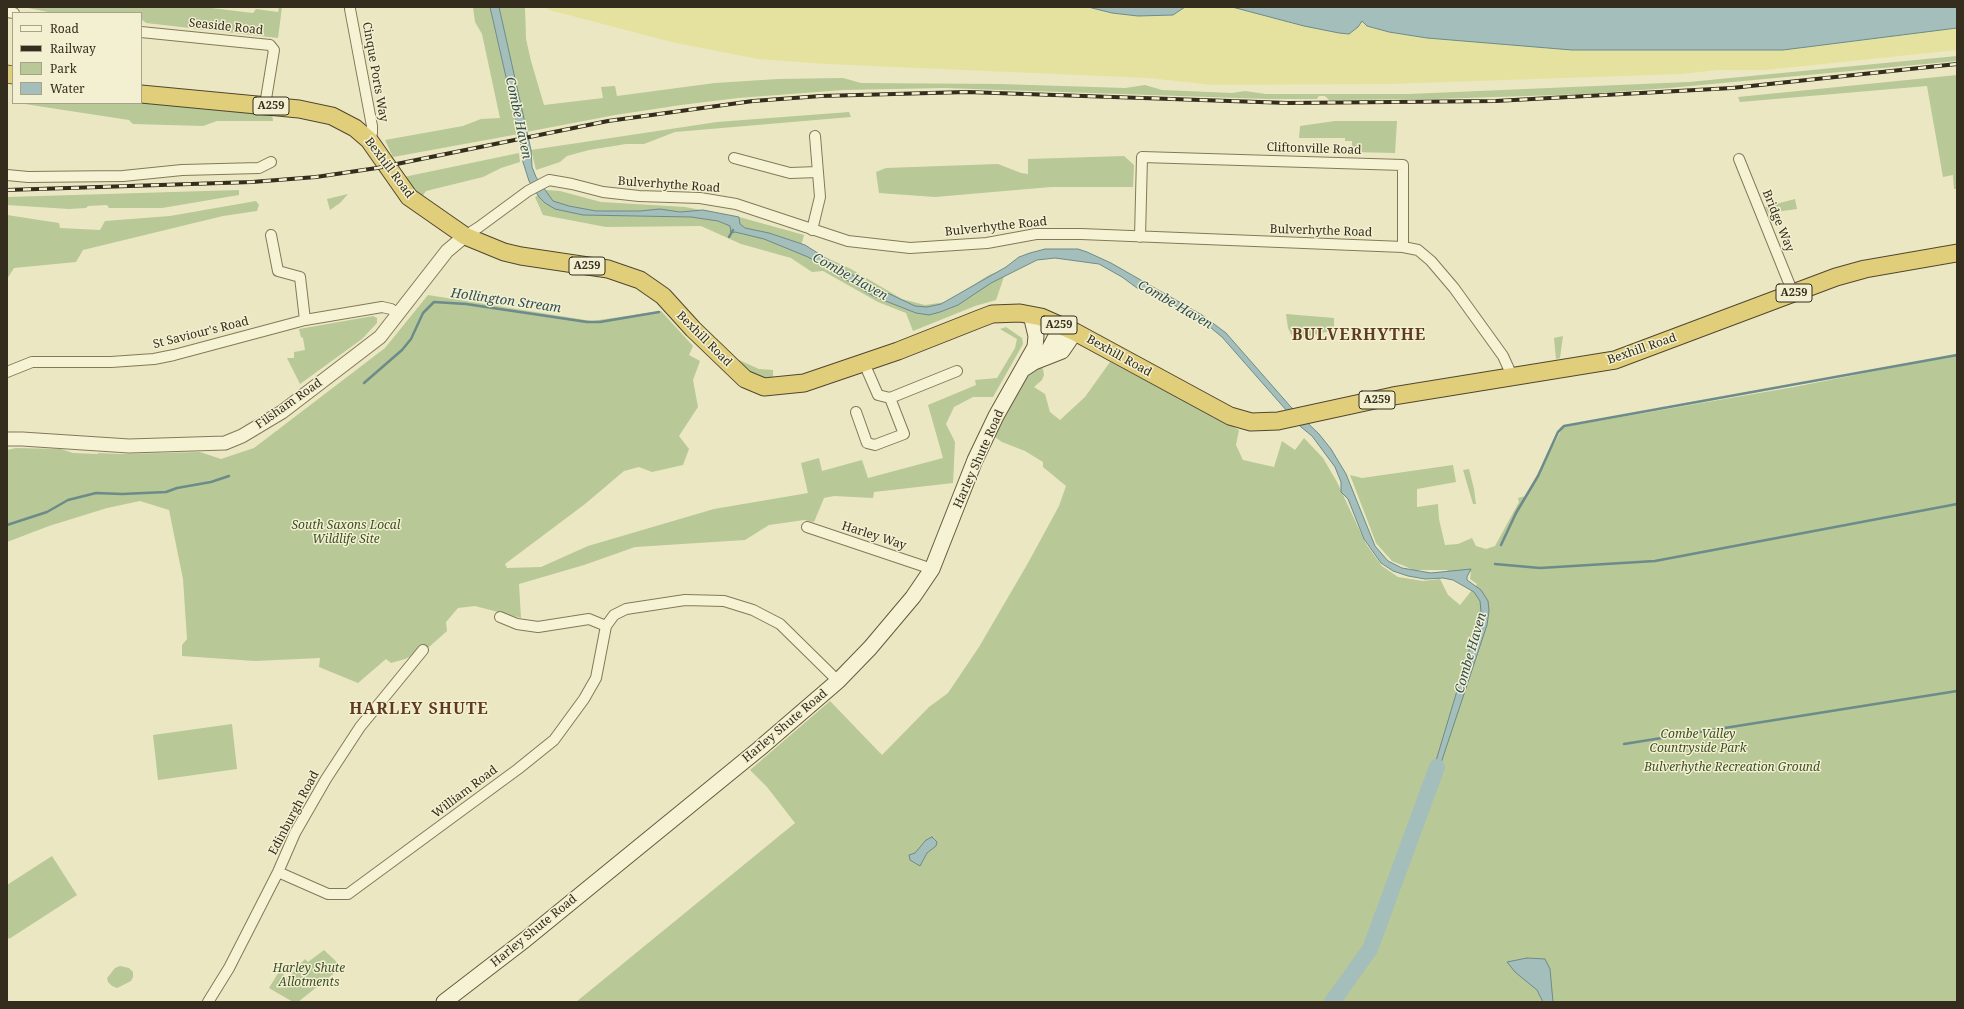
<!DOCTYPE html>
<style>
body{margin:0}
#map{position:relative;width:1964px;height:1009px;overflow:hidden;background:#ebe7c2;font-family:"Noto Serif",serif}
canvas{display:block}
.frame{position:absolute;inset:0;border:8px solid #342d1e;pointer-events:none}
.legend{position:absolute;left:12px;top:12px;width:130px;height:92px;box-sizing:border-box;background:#f3f0d1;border:1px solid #a7a289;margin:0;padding:5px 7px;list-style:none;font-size:12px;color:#342d1e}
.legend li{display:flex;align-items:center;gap:8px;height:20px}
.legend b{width:20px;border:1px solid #a7a289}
</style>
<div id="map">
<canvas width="1964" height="1009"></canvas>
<div class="frame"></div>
<ul class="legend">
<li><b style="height:5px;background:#f6f3d4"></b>Road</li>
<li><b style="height:5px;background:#342d1e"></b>Railway</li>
<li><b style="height:11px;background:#b8c897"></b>Park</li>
<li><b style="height:11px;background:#a4bebc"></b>Water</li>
</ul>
</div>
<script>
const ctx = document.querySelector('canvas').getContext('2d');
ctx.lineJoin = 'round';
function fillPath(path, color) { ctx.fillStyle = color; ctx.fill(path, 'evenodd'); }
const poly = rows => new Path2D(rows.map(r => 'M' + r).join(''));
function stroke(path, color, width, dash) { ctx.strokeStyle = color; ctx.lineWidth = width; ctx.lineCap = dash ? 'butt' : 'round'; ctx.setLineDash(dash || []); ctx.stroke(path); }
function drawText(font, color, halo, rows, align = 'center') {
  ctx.font = font + ' "Noto Serif",serif'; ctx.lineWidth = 3; ctx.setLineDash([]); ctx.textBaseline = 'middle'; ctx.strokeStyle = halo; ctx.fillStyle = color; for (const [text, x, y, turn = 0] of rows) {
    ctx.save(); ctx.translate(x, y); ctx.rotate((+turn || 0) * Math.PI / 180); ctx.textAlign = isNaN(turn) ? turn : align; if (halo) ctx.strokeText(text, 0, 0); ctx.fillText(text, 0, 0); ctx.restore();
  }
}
fillPath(poly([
 [23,7,203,7,253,13,256,9,278,12,279,7,282,7,278,38,146,23,141,19,141,13,53,13],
 [473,7,490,7,519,134,393,157,385,140,463,126,481,119,500,118,482,34,475,22],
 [499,7,525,7,526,39,531,61,544,105,603,98,601,87,615,86,617,96,715,83,778,79,843,78,861,83,1000,84,1125,88,1145,85,1162,90,1232,93,1245,91,1266,94,1409,94,1689,82,1957,56,1957,61,1669,88,1587,94,1435,99,1329,100,1325,96,1319,96,1317,99,1268,99,944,88,843,90,738,98,681,105,615,115,526,132],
 [1957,75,1957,189,1954,189,1953,175,1943,177,1927,86,1740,102,1738,97],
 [141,99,272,114,273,121,217,121,203,126,133,124,129,120,18,103,141,103],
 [849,112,851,117,675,132,644,144,626,144,589,150,567,156,560,162,536,170,531,150,717,122],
 [1335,121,1397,121,1395,153,1352,152,1352,141,1345,141,1345,138,1299,138,1300,126],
 [519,153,520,162,501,168,483,177,426,191,419,201,399,178],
 [1124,156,1134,165,1133,187,1051,187,935,197,879,193,876,172,886,168,998,164,1021,173,1028,174,1028,159],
 [239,190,239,195,162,208,109,208,107,205,88,206,86,208,69,209,7,205,7,197],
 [547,190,560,191,601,202,685,207,739,217,804,235,801,246,851,269,902,299,925,305,946,302,989,275,1007,268,996,300,975,306,913,331,906,313,878,302,823,271,812,272,791,258,741,244,701,226,606,227,543,215,535,197],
 [348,194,340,203,330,210,327,199],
 [1795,199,1797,209,1768,213,1765,207],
 [256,201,259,205,257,211,223,216,83,250,76,262,14,268,7,279,7,215,59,223,60,228,100,230,105,221,170,216],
 [428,295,592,321,661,311,693,346,689,355,700,361,693,380,698,407,679,436,689,449,683,465,652,472,639,467,624,471,585,504,505,564,507,568,541,567,588,546,714,509,808,493,801,463,819,458,822,471,862,460,868,478,943,458,928,405,976,385,975,380,997,378,1015,348,1017,339,1000,329,1006,327,1022,338,1023,344,993,397,973,397,954,407,946,424,955,442,953,483,874,492,873,498,834,496,824,498,814,522,804,520,769,525,745,540,635,547,584,565,519,584,521,618,475,606,458,608,446,622,447,631,429,647,405,659,391,663,386,659,358,683,319,667,320,658,255,661,182,656,182,645,187,639,183,579,169,510,140,501,107,508,49,526,7,542,7,450,16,448,61,449,73,453,97,454,99,453,120,454,200,452,221,459,254,448,385,348],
 [1286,314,1334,318,1334,330,1301,338,1293,338,1288,328],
 [373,316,377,318,377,323,362,339,300,384,287,358,294,358,294,352,305,350,303,338,301,337,299,329],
 [1563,336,1560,358,1556,359,1554,338],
 [1957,355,1957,1002,576,1002,795,823,767,787,750,770,830,701,882,755,929,707,948,693,979,647,1028,563,1059,506,1066,486,1043,467,1043,462,1025,451,1002,442,992,435,1018,378,1040,365,1043,369,1044,375,1042,380,1034,387,1045,394,1050,412,1060,420,1085,397,1110,362,1239,430,1236,445,1243,460,1274,467,1282,441,1295,450,1304,438,1323,458,1337,482,1366,544,1382,566,1398,577,1423,581,1440,579,1448,595,1460,605,1477,584,1470,579,1471,572,1457,574,1446,570,1414,570,1392,561,1376,543,1350,475,1362,478,1453,465,1456,482,1417,489,1417,507,1438,504,1439,519,1445,545,1458,544,1472,538,1476,546,1486,549,1495,546,1519,502,1518,498,1526,496,1563,427,1794,387],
 [739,360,759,369,773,370,773,377,761,377,746,371,737,362],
 [1469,469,1474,489,1476,504,1473,504,1463,470],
 [232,724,237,769,158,780,153,735],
 [52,856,77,895,9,939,7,935,7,885],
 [324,950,342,967,298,1002,293,1002,269,988,280,970,287,979,305,959,308,962],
 [120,966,129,968,133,972,133,977,131,981,117,988,112,986,108,982,107,978,115,968]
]), '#b8c897');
fillPath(poly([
 [545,7,1957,7,1957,50,1766,70,1718,70,1682,74,1389,84,1213,85,1148,78,826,64,758,59,676,43,549,10]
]), '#e5e2a0');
const water = poly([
 [490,7,499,7,531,150,532,167,536,177,553,201,569,206,596,211,640,211,660,209,680,212,703,210,739,217,740,224,745,228,769,233,805,245,862,281,915,306,927,307,941,304,1006,267,1019,257,1030,253,1045,249,1078,249,1087,252,1111,263,1202,315,1226,333,1290,406,1319,434,1331,449,1346,474,1375,546,1388,561,1402,568,1431,573,1471,569,1467,577,1467,580,1481,590,1488,601,1489,611,1487,625,1441,763,1431,787,1432,774,1478,621,1481,611,1480,601,1474,592,1453,580,1443,578,1425,579,1408,576,1393,571,1381,563,1364,539,1348,499,1341,492,1341,482,1335,467,1312,436,1301,427,1222,337,1205,323,1157,295,1137,288,1122,277,1099,264,1055,258,1037,260,991,283,958,305,940,312,929,315,916,313,873,296,808,257,764,239,735,232,731,233,730,226,718,221,691,217,583,215,555,209,545,203,539,197,529,181,523,162,519,134,490,7],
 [1088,7,1185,7,1173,15,1138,16,1112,13,1088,7],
 [1232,7,1957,7,1957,28,1783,50,1572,50,1427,38,1389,32,1367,26,1362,21,1358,27,1349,34,1339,33,1304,26,1232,7],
 [932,837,937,842,936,846,927,853,920,866,910,860,909,855,915,853,926,840,932,837],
 [1527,958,1545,959,1550,969,1553,1002,1543,1002,1537,990,1515,972,1507,962,1527,958]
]);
fillPath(water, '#a4bebc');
stroke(water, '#6c8b8a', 1);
stroke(poly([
 [729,237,733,230],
 [364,383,402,350,411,339,423,313,434,302,466,304,587,322,600,322,659,312],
 [7,525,47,512,68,500,96,493,122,494,166,492,177,488,211,482,229,476],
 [1501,545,1516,513,1538,476,1558,432,1564,426,1957,355],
 [1495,564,1540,568,1655,561,1957,504],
 [1624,744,1957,691]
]), '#6c8b8a', 2.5);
stroke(poly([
 [1332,1002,1370,949,1437,767]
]), '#a4bebc', 16);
const minor = poly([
 [350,9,372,126,372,133,369,140],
 [7,12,14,13],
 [141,32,270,45,274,50,265,105],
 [734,158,790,173,818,172],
 [1739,159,1793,293],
 [7,175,28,177,123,176,182,170,259,168,271,162],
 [812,230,820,197,815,136],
 [271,235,278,271,300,277,305,320],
 [465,236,479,227,528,191,549,180,572,184,603,192,639,196,700,198,736,204,848,241,910,248,987,243,1036,234,1081,234,1403,247,1418,250,1431,261,1454,288,1503,356,1513,378],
 [1140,237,1142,157,1403,165,1403,247],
 [864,363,878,395,890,398,957,371],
 [7,372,32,362,111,362,154,359,174,355,305,320,382,307,391,309,399,314],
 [856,412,867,443,875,445,904,434,890,398],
 [807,527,932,569],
 [500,617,517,624,538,627,589,619,606,626,614,615,626,609,685,600,724,601,753,610,780,624,838,681],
 [278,872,328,894,348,894,518,769,554,740,584,699,596,678,606,626],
 [208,1002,229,968,278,872,295,833,326,779,360,727,423,650]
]);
const tertiary = poly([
 [7,439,22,439,129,446,225,443,242,436,282,412,380,337,447,251,465,236]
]);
const secondary = poly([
 [1045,357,1062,325],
 [1025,368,1034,362,1062,351,1075,332],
 [444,1002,526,939,759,749,838,681,870,648,913,597,932,569,975,460,996,416,1035,347,1036,336,1031,315]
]);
const trunk = poly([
 [7,74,13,75],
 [141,94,299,109,332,116,355,128,369,140,409,197,465,236,504,252,521,256,608,269,640,280,663,296,693,329,745,379,764,387,804,383,898,351,979,319,992,314,1020,313,1041,317,1075,332,1230,416,1251,422,1278,421,1393,396,1615,360,1836,277,1865,269,1957,253]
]);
stroke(minor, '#83795a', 12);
stroke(tertiary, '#83795a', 15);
stroke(secondary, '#655a3e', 17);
stroke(trunk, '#51462f', 19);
stroke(minor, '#f6f3d4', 10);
stroke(tertiary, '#f6f3d4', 13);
stroke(secondary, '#f6f3d4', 15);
stroke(trunk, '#e0ce7a', 17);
const rail = poly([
 [7,190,252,182,316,177,377,168,608,121,753,101,821,96,967,92,1288,103,1496,101,1732,88,1957,64]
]);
stroke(rail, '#342d1e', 4);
stroke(rail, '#f3f0d1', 2.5, [8]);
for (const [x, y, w] of [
 [271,106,36],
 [587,266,36],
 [1794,293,36],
 [1059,325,36],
 [1377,400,36]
]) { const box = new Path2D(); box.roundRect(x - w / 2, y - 9, w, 18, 3); ctx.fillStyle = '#f3f0d1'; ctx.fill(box); stroke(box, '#342d1e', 1); }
drawText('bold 11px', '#342d1e', null, [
 ["A259",271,106],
 ["A259",587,266],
 ["A259",1794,293],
 ["A259",1059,325],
 ["A259",1377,400]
]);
drawText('12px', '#342d1e', '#f3f0d1', [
 ["Seaside Road",226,27,6],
 ["Cinque Ports Way",375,72,80],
 ["Cliftonville Road",1314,149,2],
 ["Bexhill Road",389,168,53],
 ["Bulverhythe Road",669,185,4],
 ["Bridge Way",1778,221,68],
 ["Bulverhythe Road",996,227,-6],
 ["Bulverhythe Road",1321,231,2],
 ["St Saviour's Road",201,333,-14],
 ["Bexhill Road",704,339,45],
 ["Bexhill Road",1642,349,-19],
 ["Bexhill Road",1119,356,29],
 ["Filsham Road",289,404,-35],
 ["Harley Shute Road",979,459,-66],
 ["Harley Way",874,536,18],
 ["Harley Shute Road",785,726,-40],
 ["William Road",465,792,-37],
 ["Edinburgh Road",294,813,-62],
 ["Harley Shute Road",534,931,-39]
]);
drawText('italic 12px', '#3c4f26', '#f3f0d1', [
 ["South Saxons Local",346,526],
 ["Wildlife Site",346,540],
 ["Combe Valley",1698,735],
 ["Countryside Park",1698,749],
 ["Bulverhythe Recreation Ground",1732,768],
 ["Harley Shute",309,969],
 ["Allotments",309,983]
]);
drawText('italic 13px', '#2e4d53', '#f3f0d1', [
 ["Combe Haven",518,118,78],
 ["Combe Haven",850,277,29],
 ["Hollington Stream",506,301,8],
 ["Combe Haven",1175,305,30],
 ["Combe Haven",1471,653,-74]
]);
ctx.letterSpacing = '1px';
drawText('bold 16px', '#5e3a20', '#f3f0d1', [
 ["BULVERHYTHE",1359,335],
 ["HARLEY SHUTE",419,709]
]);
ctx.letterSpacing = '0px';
</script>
